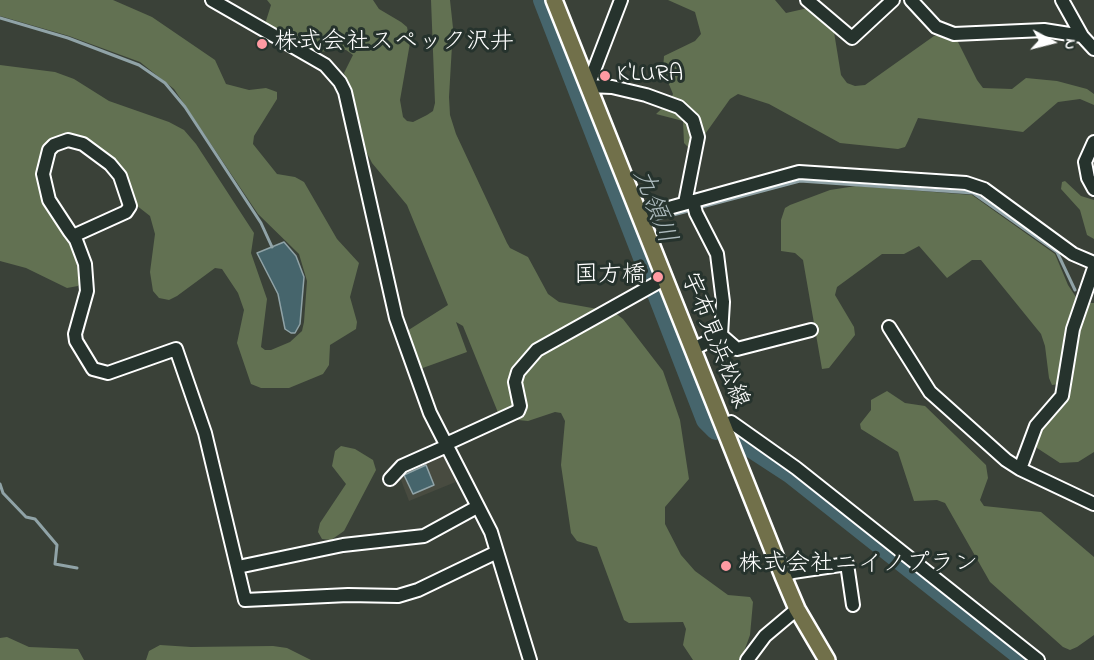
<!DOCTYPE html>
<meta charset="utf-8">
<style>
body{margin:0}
#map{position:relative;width:1094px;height:660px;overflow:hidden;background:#3a4138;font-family:"Indie Flower",sans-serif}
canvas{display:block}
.north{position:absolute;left:1022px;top:12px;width:60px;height:60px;-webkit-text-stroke:4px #26332d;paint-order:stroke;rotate:97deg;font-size:16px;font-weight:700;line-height:24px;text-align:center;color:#fff}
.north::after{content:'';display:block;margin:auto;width:21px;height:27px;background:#fff;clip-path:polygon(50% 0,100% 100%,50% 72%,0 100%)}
</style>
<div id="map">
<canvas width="1094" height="660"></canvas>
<div class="north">N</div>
</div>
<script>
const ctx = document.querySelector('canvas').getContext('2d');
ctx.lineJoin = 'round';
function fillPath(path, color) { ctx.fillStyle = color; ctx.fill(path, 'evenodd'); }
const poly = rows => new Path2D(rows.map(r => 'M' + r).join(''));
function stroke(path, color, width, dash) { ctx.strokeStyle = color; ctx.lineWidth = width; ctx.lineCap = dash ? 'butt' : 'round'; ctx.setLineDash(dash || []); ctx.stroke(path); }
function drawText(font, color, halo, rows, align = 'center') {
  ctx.font = font + ' "Indie Flower","Klee One",sans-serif'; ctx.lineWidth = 6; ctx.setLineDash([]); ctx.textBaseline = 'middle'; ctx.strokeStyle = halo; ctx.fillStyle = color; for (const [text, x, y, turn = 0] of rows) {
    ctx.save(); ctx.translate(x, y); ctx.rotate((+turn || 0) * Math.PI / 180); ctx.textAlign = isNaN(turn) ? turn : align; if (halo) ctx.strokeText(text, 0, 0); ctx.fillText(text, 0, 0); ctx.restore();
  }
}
fillPath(poly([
 [444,452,458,481,409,501,398,472]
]), '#484b40');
fillPath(poly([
 [0,0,113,0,152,17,215,60,226,84,249,90,266,88,277,92,277,99,254,136,253,144,277,174,295,177,304,182,337,239,359,263,350,297,357,322,356,329,330,345,329,365,323,374,289,388,261,388,251,384,237,343,244,310,238,293,222,269,215,268,177,296,169,300,159,298,153,291,150,272,155,234,150,216,136,205,123,175,68,136,40,165,79,257,81,281,78,286,67,288,26,268,0,261,0,65,55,72,74,79,109,101,169,122,184,130,196,144,254,233,251,253,267,299,261,347,265,350,271,350,290,342,302,331,304,322,307,281,299,254,258,214,174,89,140,62,69,36,0,16],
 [267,0,373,0,379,9,401,22,407,27,410,43,400,100,403,117,407,121,413,122,427,115,433,111,435,103,431,0,450,0,453,28,449,97,450,115,456,134,507,243,510,248,528,257,548,294,559,302,614,312,623,319,663,371,680,420,689,479,665,507,665,524,681,555,695,571,728,595,750,597,753,602,750,635,741,660,693,660,683,645,686,629,683,622,629,623,624,620,597,547,577,541,571,533,561,465,565,421,561,413,555,412,528,421,508,419,499,415,463,326,456,322,467,352,420,369,407,331,448,305,407,205,372,163,363,145,354,102,344,73,353,55,346,50,315,52,265,24,271,5],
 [668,0,775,0,786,13,808,8,834,32,841,75,847,83,855,86,865,85,934,36,942,35,957,40,977,80,983,88,1012,89,1026,78,1057,81,1087,89,1094,94,1094,105,1080,99,1058,102,1023,132,918,118,908,141,905,147,898,149,840,143,769,104,738,94,730,99,703,137,689,148,684,143,683,121,656,114,669,102,673,94,663,70,664,56,695,41,701,34,695,12],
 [1065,181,1081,196,1094,200,1094,239,1087,235,1080,210,1061,189,1062,182],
 [856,186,972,195,1055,254,1068,285,1076,297,1059,384,1052,385,1049,378,1045,346,1041,334,981,260,972,260,947,278,919,246,904,254,882,254,837,287,835,295,854,327,855,335,829,368,822,369,803,260,795,253,781,251,781,220,785,208,790,205,830,190],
 [1087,303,1094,303,1094,452,1078,462,1060,463,1037,448,1035,438,1066,398,1076,336],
 [887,391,905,403,925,406,986,465,988,478,980,500,984,506,1041,512,1094,557,1094,635,1077,647,1070,650,1063,647,990,582,945,503,937,500,914,501,898,452,861,429,860,424,871,410,871,400],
 [341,446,355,449,373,460,376,470,344,531,331,540,322,539,318,532,320,523,346,484,332,466,335,451],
 [7,637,29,647,78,649,84,660,0,660,0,638],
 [160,645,191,647,273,646,287,648,311,660,146,660,149,651]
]), '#627152');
const water = poly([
 [284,242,296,256,304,277,300,324,295,333,291,333,285,329,278,294,257,253,284,242],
 [426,465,434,485,413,494,404,475,426,465]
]);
fillPath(water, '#46656c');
stroke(water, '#90a3a7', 1.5);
stroke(poly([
 [0,18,68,38,139,65,165,83,185,107,261,223,272,247],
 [698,208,800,181,973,193,1057,252,1075,290],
 [654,220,692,210],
 [633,230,635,229],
 [0,484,3,493,26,517,35,519,57,545,55,564,77,568]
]), '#90a3a7', 3);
stroke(poly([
 [543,0,706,420,716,430],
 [742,442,791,474,1026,660]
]), '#46656c', 20);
const minor = poly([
 [212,0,325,65,340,82,345,92,396,318,430,413,491,532,530,660],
 [621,0,588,86,612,87,646,95,679,107,693,120,698,137,685,203],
 [807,0,852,38,893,0],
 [911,0,936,27,954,34,1044,30,1082,36],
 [1062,0,1082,36,1094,49],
 [1094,142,1085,162,1088,178,1094,189],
 [693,201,696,213,717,254,723,302,721,335,693,349],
 [640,216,799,172,966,183,984,189,1073,254,1094,263],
 [73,236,126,212,130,206,120,176,110,164,83,144,68,140,54,145,49,150,43,174,49,200,70,232,76,240,85,264,87,291,75,334,76,341,93,369,108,373,176,349,205,433,245,600,348,595,398,596,418,590,497,552],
 [889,327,930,392,1006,460,1020,469,1094,504],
 [721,335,737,349,811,330],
 [723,425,731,422,796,468,1038,660],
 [446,444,518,411,520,406,515,382,518,372,537,350,664,279],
 [1020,469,1036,426,1062,396,1073,329,1094,268],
 [390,479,402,466,447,446],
 [238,567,343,545,424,536,477,507],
 [783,576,793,572,847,564,853,605],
 [747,660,765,636,797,609]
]);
const major = poly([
 [554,0,783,576,797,609,827,660]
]);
stroke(minor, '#fff', 16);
stroke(major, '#fff', 20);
stroke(minor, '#26332d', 12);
stroke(major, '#71704a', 15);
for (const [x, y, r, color] of [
 [262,44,6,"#ff9aa2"],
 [605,76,6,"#ff9aa2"],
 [658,277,6,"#ff9aa2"],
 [726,566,6,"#ff9aa2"]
]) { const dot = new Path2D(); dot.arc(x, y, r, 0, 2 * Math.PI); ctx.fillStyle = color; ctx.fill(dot); stroke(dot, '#26332d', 2); }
drawText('24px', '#fff', '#26332d', [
 ["株式会社スペック沢井",274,44],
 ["K'LURA",617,76],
 ["国方橋",646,277,"right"],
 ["株式会社ニイノプラン",738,566]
], 'left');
drawText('24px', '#fff', '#26332d', [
 ["宇布見浜松線",713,341,68]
]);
drawText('italic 26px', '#acbabd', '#26332d', [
 ["九領川",652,207,69]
]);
</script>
